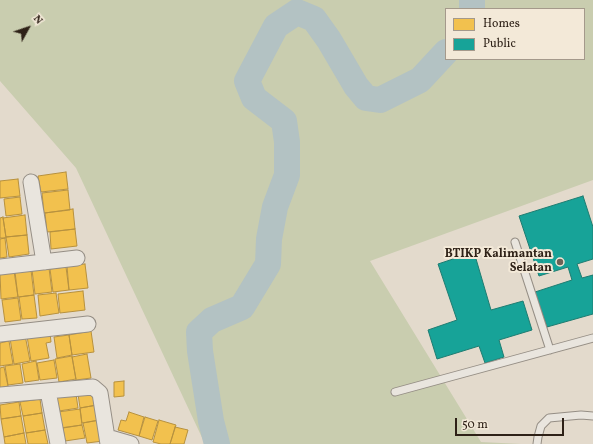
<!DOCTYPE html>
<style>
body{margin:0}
#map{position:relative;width:593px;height:444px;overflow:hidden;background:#e3dacc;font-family:Vollkorn,serif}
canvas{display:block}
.legend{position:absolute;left:445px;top:8px;width:140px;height:52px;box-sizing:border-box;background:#f3e9d8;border:1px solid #a4998b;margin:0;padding:5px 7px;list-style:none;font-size:12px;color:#2e2117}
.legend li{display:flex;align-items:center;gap:8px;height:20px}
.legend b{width:20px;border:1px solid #a4998b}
.north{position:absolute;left:8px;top:8px;width:40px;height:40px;-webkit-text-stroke:3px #f3e9d8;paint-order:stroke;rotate:50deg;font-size:11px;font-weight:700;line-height:16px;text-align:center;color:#2e2117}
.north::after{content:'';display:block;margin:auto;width:14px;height:18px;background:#2e2117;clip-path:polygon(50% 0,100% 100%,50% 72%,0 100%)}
.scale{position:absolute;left:455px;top:418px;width:109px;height:18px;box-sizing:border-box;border:2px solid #2e2117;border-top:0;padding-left:5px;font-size:12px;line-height:14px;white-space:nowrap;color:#2e2117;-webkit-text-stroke:3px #f3e9d8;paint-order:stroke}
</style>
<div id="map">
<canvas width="593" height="444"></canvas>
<ul class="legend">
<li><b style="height:11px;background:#f2c14e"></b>Homes</li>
<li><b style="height:11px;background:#17a398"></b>Public</li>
</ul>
<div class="north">N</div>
<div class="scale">50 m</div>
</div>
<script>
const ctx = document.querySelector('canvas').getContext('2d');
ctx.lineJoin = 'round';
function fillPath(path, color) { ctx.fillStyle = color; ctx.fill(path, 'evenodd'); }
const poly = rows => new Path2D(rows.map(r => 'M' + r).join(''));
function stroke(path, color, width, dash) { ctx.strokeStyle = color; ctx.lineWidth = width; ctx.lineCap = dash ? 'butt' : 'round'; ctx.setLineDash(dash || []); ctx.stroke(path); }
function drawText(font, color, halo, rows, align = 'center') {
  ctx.font = font + ' Vollkorn,serif'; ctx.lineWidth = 4; ctx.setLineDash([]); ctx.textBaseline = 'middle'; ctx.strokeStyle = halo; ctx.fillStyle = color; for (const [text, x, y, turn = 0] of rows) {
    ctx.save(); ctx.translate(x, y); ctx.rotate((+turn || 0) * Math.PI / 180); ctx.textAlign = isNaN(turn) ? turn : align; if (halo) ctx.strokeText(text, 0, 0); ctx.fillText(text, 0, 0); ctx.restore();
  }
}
fillPath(poly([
 [0,0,593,0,593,180,370,261,481,442,521,444,205,444,76,168,0,81],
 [446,9,584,9,584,59,446,59]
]), '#c9cdaf');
const homes = poly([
 [66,172,68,189,41,192,38,176,66,172],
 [18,179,20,196,0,198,0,181,18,179],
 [68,190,70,210,44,213,42,193,68,190],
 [20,197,22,214,6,216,4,199,20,197],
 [73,209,75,229,47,232,45,213,73,209],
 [25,215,27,235,6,237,3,218,25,215],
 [3,217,6,238,0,238,0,218,3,217],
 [75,229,77,246,51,249,50,232,75,229],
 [27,235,29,254,9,257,6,237,27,235],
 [5,238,7,257,0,258,0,239,5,238],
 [85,264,88,288,69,290,67,266,85,264],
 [66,267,69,290,53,292,50,269,66,267],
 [49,268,52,292,35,294,32,270,49,268],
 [31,270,34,295,18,297,15,272,31,270],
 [14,271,18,297,1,299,0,273,14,271],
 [83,291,85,310,60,313,58,294,83,291],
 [56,293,59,313,40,316,38,295,56,293],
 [34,295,37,318,22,319,19,297,34,295],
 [18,298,21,320,5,322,2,300,18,298],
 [91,331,94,352,72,355,69,335,91,331],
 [50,333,51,342,46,343,49,358,31,361,27,336,50,333],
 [25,335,30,361,14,364,10,338,25,335],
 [69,335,72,355,57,358,54,337,69,335],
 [9,341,13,364,0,366,0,343,9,341],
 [87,354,91,378,76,380,72,357,87,354],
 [72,356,76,379,59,382,55,359,72,356],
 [54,360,57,378,40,380,37,363,54,360],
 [36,361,39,380,25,382,22,364,36,361],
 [20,364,23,383,8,385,5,366,20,364],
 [4,367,8,386,0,388,0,368,4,367],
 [124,381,124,396,114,397,114,382,124,381],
 [95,392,97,405,80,408,78,394,95,392],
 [76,394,78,408,59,411,56,397,76,394],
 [40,399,42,413,23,416,20,402,40,399],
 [19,402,21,416,1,419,0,405,19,402],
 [97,405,100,420,82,423,80,408,97,405],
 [80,409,82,425,60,428,58,412,80,409],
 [129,412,144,417,139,436,118,430,121,420,126,421,129,412],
 [42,413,45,430,26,433,23,416,42,413],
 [21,416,24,433,4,437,1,419,21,416],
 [145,417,158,421,152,440,139,436,145,417],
 [99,420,103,441,87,443,83,423,99,420],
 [159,420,176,425,170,444,161,444,153,442,159,420],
 [82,425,85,438,65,441,63,428,82,425],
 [175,427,188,430,184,444,170,444,175,427],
 [45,430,48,444,28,444,26,433,45,430],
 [24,433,26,444,5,444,4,437,24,433]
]);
fillPath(homes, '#f2c14e');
stroke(homes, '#b7913e', 1);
const public = poly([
 [583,196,593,227,593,259,577,264,582,278,593,275,593,314,547,327,535,292,572,280,568,267,539,276,519,216,583,196],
 [474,252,491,310,523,301,532,330,499,340,504,357,485,363,479,346,437,359,428,330,457,320,438,264,474,252]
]);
fillPath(public, '#17a398');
stroke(public, '#1e7c71', 1);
stroke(poly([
 [472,0,472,9],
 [217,444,211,421,200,351,199,332,212,320,242,307,268,264,269,239,275,207,287,175,287,142,284,121,254,98,247,81,276,26,297,12,314,19,329,40,356,86,366,98,380,100,420,80,446,52]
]), '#b3c2c3', 26);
const lane = poly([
 [515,242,550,350],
 [395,392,593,338],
 [537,444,538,437,541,426,549,418,581,415,593,416]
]);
const street = poly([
 [31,182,44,262],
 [0,267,77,258],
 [0,334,88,324],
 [48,391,58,444],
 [0,395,93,387,100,393,108,444],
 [107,437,131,444]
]);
stroke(lane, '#958e85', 9);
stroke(street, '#958e85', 17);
stroke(lane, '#e9e5de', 7);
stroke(street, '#e9e5de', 15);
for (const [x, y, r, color] of [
 [560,262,4,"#6d6256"]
]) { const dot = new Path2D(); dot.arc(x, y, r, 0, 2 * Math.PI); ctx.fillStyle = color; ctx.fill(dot); stroke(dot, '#f3e9d8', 1.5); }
drawText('bold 12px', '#2e2117', '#f3e9d8', [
 ["BTIKP Kalimantan",552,255],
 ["Selatan",552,269]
], 'right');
</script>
